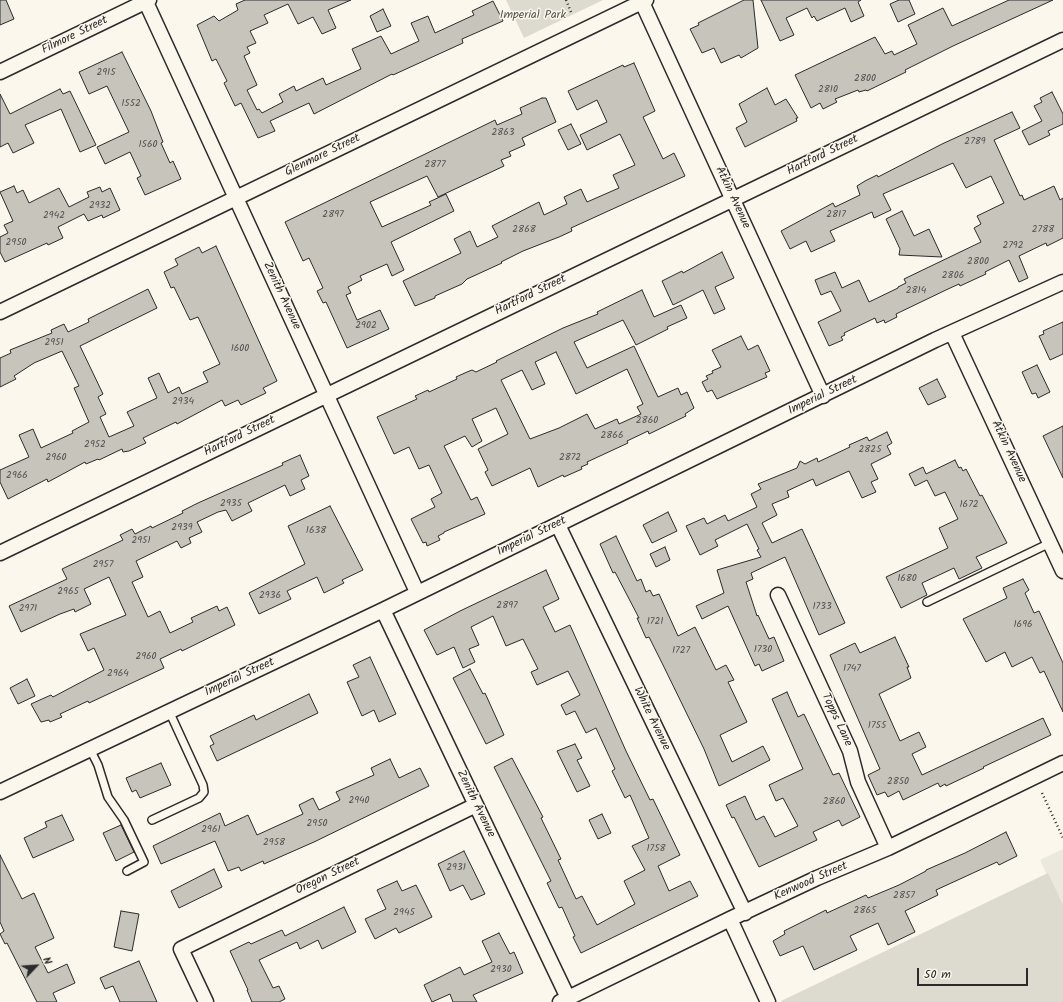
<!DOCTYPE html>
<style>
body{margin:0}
#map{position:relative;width:1063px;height:1002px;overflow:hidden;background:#fbf7ec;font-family:Kalam,sans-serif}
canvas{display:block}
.north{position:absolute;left:16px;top:946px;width:40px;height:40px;-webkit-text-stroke:3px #fbf7ec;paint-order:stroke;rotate:65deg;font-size:11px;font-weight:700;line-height:16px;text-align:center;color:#2b2b2b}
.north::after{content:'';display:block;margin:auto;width:14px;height:18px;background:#2b2b2b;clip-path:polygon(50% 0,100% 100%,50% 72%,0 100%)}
.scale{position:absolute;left:917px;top:968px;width:111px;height:18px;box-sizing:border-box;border:2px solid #2b2b2b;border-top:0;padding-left:5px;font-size:12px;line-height:14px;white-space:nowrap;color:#2b2b2b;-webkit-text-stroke:3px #fbf7ec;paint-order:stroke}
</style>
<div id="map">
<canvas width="1063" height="1002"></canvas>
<div class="north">N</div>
<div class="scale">50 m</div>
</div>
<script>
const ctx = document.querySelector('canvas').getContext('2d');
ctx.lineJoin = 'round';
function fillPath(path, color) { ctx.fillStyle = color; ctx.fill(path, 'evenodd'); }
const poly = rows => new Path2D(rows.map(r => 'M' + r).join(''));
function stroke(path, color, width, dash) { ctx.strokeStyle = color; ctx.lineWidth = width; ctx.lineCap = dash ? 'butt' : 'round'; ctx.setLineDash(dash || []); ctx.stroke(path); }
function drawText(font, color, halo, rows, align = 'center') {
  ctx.font = font + ' Kalam,sans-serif'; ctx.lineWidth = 3; ctx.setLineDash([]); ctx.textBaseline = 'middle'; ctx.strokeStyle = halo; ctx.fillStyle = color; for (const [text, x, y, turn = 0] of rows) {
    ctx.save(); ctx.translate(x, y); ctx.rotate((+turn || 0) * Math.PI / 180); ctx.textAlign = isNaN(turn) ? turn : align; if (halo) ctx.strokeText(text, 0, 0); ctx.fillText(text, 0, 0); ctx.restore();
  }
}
fillPath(poly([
 [1063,849,1063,909,1040,860]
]), '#ebe8de');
fillPath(poly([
 [506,0,603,0,524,38],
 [1048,873,1063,905,1063,1002,782,1002,781,1001]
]), '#dddad0');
const building = poly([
 [0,0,6,0,14,19,0,25,0,0],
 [245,0,351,0,328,10,336,28,322,34,313,17,298,24,288,4,264,15,268,23,250,31,256,43,247,47,250,53,244,56,257,85,247,90,257,110,259,109,262,113,283,102,279,94,294,86,296,91,323,78,326,85,361,69,352,49,381,36,391,54,419,41,411,23,428,16,435,33,474,15,472,11,493,1,503,21,462,39,463,43,393,75,392,74,314,114,309,103,270,121,275,131,258,138,241,103,235,106,224,83,227,81,216,59,212,61,197,25,214,16,219,21,238,10,236,4,245,0],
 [744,0,753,0,758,48,741,58,739,55,721,63,714,48,702,53,690,29,699,25,698,23,744,0],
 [761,0,861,0,858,2,864,16,851,22,845,8,817,21,814,16,812,18,807,8,786,18,794,35,780,41,761,0],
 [899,0,909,0,915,14,898,22,890,4,899,0],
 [1009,0,1053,0,953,46,905,70,906,72,867,91,866,90,859,92,858,90,835,99,837,102,823,109,820,103,811,108,795,75,875,37,885,54,892,51,894,55,917,44,908,25,943,8,952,26,1009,0],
 [383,9,391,26,377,32,370,16,383,9],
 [122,52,151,111,163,142,161,143,170,163,173,161,181,179,145,195,137,178,141,176,130,152,105,164,97,147,129,132,107,86,89,94,79,72,122,52],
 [634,63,655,111,643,117,663,159,674,153,685,176,571,228,572,231,559,237,523,251,501,262,502,263,467,279,462,284,435,296,435,298,415,306,403,281,461,253,454,239,470,231,477,247,498,237,492,226,539,202,544,215,567,204,564,197,581,189,587,202,619,188,613,175,635,165,620,134,587,150,580,135,607,122,597,100,577,110,568,91,623,65,624,67,634,63],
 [767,88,775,105,786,99,798,118,796,118,797,121,745,147,736,128,747,122,739,104,767,88],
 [60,89,63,94,70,91,96,145,80,152,61,109,25,125,34,143,13,153,8,143,0,147,0,94,10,114,60,89],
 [1052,92,1063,114,1063,124,1048,131,1050,135,1029,145,1022,131,1042,121,1034,106,1042,102,1040,98,1052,92],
 [542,98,546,98,556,122,522,138,525,145,509,152,511,156,501,160,504,166,438,197,427,176,370,202,382,227,431,205,429,202,446,194,454,211,391,242,404,270,392,276,387,264,360,276,362,280,348,287,351,293,346,295,357,320,380,310,389,329,347,348,326,302,323,303,317,291,323,288,309,258,303,261,285,222,487,124,495,120,497,125,522,114,520,108,542,98],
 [1012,112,1020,128,994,140,1020,196,1022,195,1024,200,1054,186,1060,200,1063,198,1063,238,1047,246,1046,243,1019,256,1028,278,1019,282,1009,260,985,272,986,274,960,286,959,284,948,289,896,314,897,317,885,323,884,320,877,323,875,318,844,333,845,335,841,337,843,340,829,346,818,322,841,311,831,291,821,295,815,280,835,272,842,288,859,280,869,302,898,288,898,287,906,283,904,279,981,242,974,228,981,224,977,216,1004,203,991,176,966,188,953,163,883,194,891,210,874,218,872,212,830,231,835,241,811,252,806,241,790,249,781,231,833,203,835,207,860,195,857,186,865,181,877,175,878,177,942,144,1012,112],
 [571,124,581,144,568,150,558,130,571,124],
 [14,186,17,193,23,190,29,203,59,188,69,207,89,197,87,192,100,187,102,192,110,188,120,210,103,218,102,215,88,221,84,214,58,227,63,238,48,245,47,243,5,262,0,252,0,237,8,233,4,225,13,221,0,192,14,186],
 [902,211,914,236,929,229,942,257,899,255,900,249,886,219,902,211],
 [216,246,277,381,263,388,266,393,241,405,238,400,225,406,222,400,177,424,176,422,143,438,146,443,129,451,123,452,122,449,99,460,98,459,86,464,85,462,48,482,47,479,8,499,0,482,0,470,29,457,19,435,33,429,41,448,73,433,72,431,89,422,74,388,79,386,62,351,34,363,14,376,16,379,0,387,0,358,11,353,10,350,52,333,51,330,64,324,68,332,89,322,88,319,148,289,157,308,80,346,103,394,98,397,106,414,100,417,109,437,134,426,127,412,157,398,148,378,159,373,168,393,179,387,182,394,208,382,203,372,220,364,198,317,190,320,174,287,171,288,164,272,178,265,175,259,199,247,202,253,216,246],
 [722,252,734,278,715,287,725,309,714,314,703,290,673,305,662,281,682,271,683,273,722,252],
 [642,290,654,317,681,305,687,318,667,327,668,329,636,345,623,320,574,342,587,368,634,346,658,397,678,388,681,395,687,392,694,408,685,414,686,416,649,434,648,431,627,441,628,443,587,462,588,464,581,467,582,469,564,477,563,475,538,487,530,468,492,486,485,472,488,470,478,449,508,434,496,408,472,419,482,441,472,447,465,436,444,446,471,500,477,497,485,514,444,532,444,533,438,536,440,540,427,546,426,542,423,543,411,519,435,507,431,499,442,493,429,465,419,469,409,447,394,454,377,417,417,399,415,396,428,390,429,392,457,379,456,377,467,372,472,370,476,372,497,362,496,361,563,328,598,314,597,312,642,290],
 [556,352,576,394,627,369,643,404,637,407,641,414,619,424,617,419,595,429,587,414,559,428,530,439,501,380,522,370,532,390,545,384,535,362,556,352],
 [1063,322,1063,354,1050,360,1039,336,1044,334,1043,331,1063,322],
 [741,336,748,350,758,345,770,371,765,373,767,377,717,399,712,390,707,392,702,382,708,379,706,376,713,373,712,371,721,367,712,350,741,336],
 [1037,365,1050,392,1038,398,1036,393,1032,394,1022,372,1037,365],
 [937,379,946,397,928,405,919,388,937,379],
 [1063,426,1063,478,1043,436,1063,426],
 [887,432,892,443,887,446,891,454,871,464,878,479,871,482,876,492,862,498,849,471,816,486,813,479,787,491,789,497,772,504,777,515,762,523,772,543,802,529,845,623,819,635,785,557,751,573,753,579,746,582,757,616,758,615,769,639,774,637,784,661,762,671,759,664,755,666,728,606,702,619,696,606,724,593,717,570,761,557,757,550,759,549,747,524,715,540,718,546,700,555,686,526,704,518,707,524,725,515,728,521,757,507,751,494,761,489,758,484,797,468,800,461,805,464,817,458,818,462,850,447,849,445,867,437,869,441,887,432],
 [300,455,309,476,301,480,305,489,290,496,285,485,248,503,252,511,232,521,226,510,218,512,197,522,202,532,189,538,191,543,181,548,177,541,136,561,143,577,132,582,148,617,160,611,170,633,193,622,191,618,217,606,219,611,227,607,235,625,182,651,181,649,160,659,164,668,89,703,88,701,60,714,62,717,50,722,49,720,41,722,31,704,51,695,53,697,104,670,94,648,88,651,80,634,126,615,109,577,84,589,91,604,75,612,74,609,60,614,21,632,9,606,67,579,62,569,123,540,120,535,132,529,135,534,151,526,152,528,183,513,182,511,198,503,283,465,282,463,300,455],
 [955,460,959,468,961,467,963,471,966,469,980,496,982,495,1007,543,976,557,982,568,959,579,954,568,922,583,927,595,901,608,886,577,948,548,939,528,958,519,945,492,935,496,927,480,915,486,909,474,923,467,926,474,955,460],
 [330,506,363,570,342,580,344,583,324,593,317,577,287,591,291,599,259,614,249,593,305,564,288,526,330,506],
 [668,512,677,531,652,543,643,525,668,512],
 [616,536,637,581,641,579,646,592,650,590,653,596,659,594,678,636,695,627,716,670,726,665,734,680,728,682,747,722,720,735,732,762,763,746,770,760,719,786,704,749,664,667,649,637,646,638,637,618,639,618,615,572,613,573,600,544,616,536],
 [665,547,670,560,656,567,650,554,665,547],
 [546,570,559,599,543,607,555,632,570,625,626,751,650,800,653,799,680,855,658,866,669,891,690,881,698,896,581,953,573,937,575,936,562,907,559,908,547,883,551,881,494,767,512,758,543,817,541,818,561,859,558,860,576,899,582,896,597,925,635,904,624,881,645,870,632,846,649,838,630,795,625,798,612,771,615,769,596,728,586,733,575,711,566,715,561,705,580,695,568,671,537,685,531,672,538,669,523,639,506,646,493,616,471,627,479,645,469,649,475,662,463,668,454,647,437,655,424,630,460,611,546,570],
 [1023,579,1029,590,1025,593,1034,613,1039,611,1063,663,1063,712,1044,671,1040,673,1032,657,1012,667,1005,652,986,662,963,619,1007,598,1003,588,1023,579],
 [895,637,909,667,907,667,911,678,879,694,900,741,919,732,926,747,912,754,922,775,1043,718,1051,735,983,767,984,768,946,786,945,784,940,787,938,783,903,800,899,791,888,797,885,792,877,795,868,775,880,769,830,655,855,643,860,653,895,637],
 [370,657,396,714,379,722,374,710,362,716,347,682,359,677,353,665,370,657],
 [470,669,483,694,485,693,504,735,486,744,453,678,470,669],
 [27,679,35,696,18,704,10,688,27,679],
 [787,692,798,717,804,714,833,775,839,773,860,817,842,826,839,820,813,832,817,840,759,867,734,817,732,818,726,805,745,796,756,820,764,816,775,837,798,826,783,798,776,801,769,785,803,769,772,699,787,692],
 [309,694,318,713,217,761,210,746,214,744,210,736,254,715,256,720,309,694],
 [575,744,582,758,577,760,590,786,577,792,557,751,575,744],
 [390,759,399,778,420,768,429,786,314,842,264,864,263,861,241,871,239,867,228,871,215,841,161,864,153,846,220,813,225,826,248,815,257,835,303,814,299,805,313,798,319,810,340,800,336,792,374,775,371,768,390,759],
 [161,763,171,785,140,798,136,790,132,792,126,778,161,763],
 [602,814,611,833,598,839,589,820,602,814],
 [62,815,74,840,33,858,24,838,47,827,45,822,62,815],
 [121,825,134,852,116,861,103,833,121,825],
 [1006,832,1017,856,999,865,997,862,936,890,938,895,905,911,915,932,888,945,878,923,850,936,857,950,814,970,803,946,780,956,773,941,785,934,784,931,826,910,827,913,866,895,868,898,899,885,926,871,926,870,965,853,1006,832],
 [464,851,485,894,471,900,463,885,450,891,438,864,464,851],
 [0,855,22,899,34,893,54,938,35,947,48,973,67,964,75,983,53,993,57,1002,37,1002,7,943,5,944,0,934,4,931,0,922,0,855],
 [214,869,222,887,179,908,171,891,214,869],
 [397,881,402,891,416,885,432,917,399,933,396,928,375,939,365,919,386,909,377,890,397,881],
 [344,907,356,932,322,949,318,940,300,949,297,942,259,960,273,988,279,986,285,999,279,1002,252,1002,247,990,248,990,230,951,249,942,251,944,282,930,285,936,344,907],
 [121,911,139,914,132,951,114,947,121,911],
 [499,933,510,954,514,952,523,973,473,995,477,1002,453,1002,450,994,432,1002,424,985,460,967,464,975,492,962,482,941,499,933],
 [139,961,157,1002,120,1002,113,986,105,989,100,978,139,961]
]);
fillPath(building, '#c7c4bc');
stroke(building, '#2b2b2b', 1);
const lane = poly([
 [927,602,1050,543],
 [90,749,98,765,108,797,124,820,144,862,127,871],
 [152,820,199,798,204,792,203,785,169,711]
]);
const street = poly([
 [145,0,417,592],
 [641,0,823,396],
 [0,72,149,0],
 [0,312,646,0],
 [952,333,1063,571],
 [558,525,745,913],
 [0,553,1063,40],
 [778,595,850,751,858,782,888,848],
 [383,610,568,998],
 [0,792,383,610,935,340,1063,282],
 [730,919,768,1002],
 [206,1002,181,949,476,805],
 [560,1002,730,919,817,878,888,848,1063,763]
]);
stroke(lane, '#2b2b2b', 10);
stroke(street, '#2b2b2b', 17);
stroke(poly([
 [566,0,571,12],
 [1042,793,1063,838]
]), '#2b2b2b', 2.5, [1, 3]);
stroke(lane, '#fbf7ec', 7);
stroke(street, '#fbf7ec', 14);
drawText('10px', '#52514f', null, [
 ["2915",106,73],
 ["2800",865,79],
 ["2810",828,90],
 ["1552",131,104],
 ["2863",503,133],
 ["2789",975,142],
 ["1560",148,145],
 ["2877",435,165],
 ["2932",100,206],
 ["2897",333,215],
 ["2817",836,215],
 ["2942",54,216],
 ["2868",524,230],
 ["2788",1043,230],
 ["2950",16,243],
 ["2792",1013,246],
 ["2800",978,262],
 ["2806",953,276],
 ["2814",916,291],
 ["2902",366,326],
 ["2951",54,343],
 ["1600",240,349],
 ["2934",183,402],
 ["2860",647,421],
 ["2866",612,436],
 ["2952",95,445],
 ["2825",870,450],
 ["2960",56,458],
 ["2872",570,458],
 ["2966",17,476],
 ["2935",231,504],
 ["1672",969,505],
 ["2939",182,528],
 ["1638",316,531],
 ["2951",141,541],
 ["2957",103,565],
 ["1680",907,579],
 ["2965",68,592],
 ["2936",270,596],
 ["2897",507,606],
 ["1733",822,607],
 ["2971",28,609],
 ["1721",655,622],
 ["1696",1023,625],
 ["1730",763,650],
 ["1727",681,651],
 ["2960",146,657],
 ["1747",852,669],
 ["2964",118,674],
 ["1755",877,726],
 ["2850",898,782],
 ["2940",359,801],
 ["2860",834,802],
 ["2950",317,824],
 ["2961",211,830],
 ["2958",274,843],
 ["1758",656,849],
 ["2931",456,868],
 ["2857",904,896],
 ["2865",865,911],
 ["2945",404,913],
 ["2930",501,970]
]);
drawText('12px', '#585754', '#fbf7ec', [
 ["Imperial Park",533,16]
]);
drawText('12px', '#2b2b2b', '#fbf7ec', [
 ["Filmore Street",75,36,-26],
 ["Glenmare Street",323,156,-26],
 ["Hartford Street",823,156,-26],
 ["Atkin Avenue",732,198,65],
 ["Zenith Avenue",281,296,65],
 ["Hartford Street",531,296,-26],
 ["Imperial Street",823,396,-26],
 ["Hartford Street",240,437,-26],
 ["Atkin Avenue",1008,452,65],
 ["Imperial Street",532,537,-26],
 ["Imperial Street",240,678,-25],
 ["White Avenue",651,719,64],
 ["Topps Lane",836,720,65],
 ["Zenith Avenue",475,804,64],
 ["Oregon Street",328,877,-26],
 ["Kenwood Street",811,882,-24]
]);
</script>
